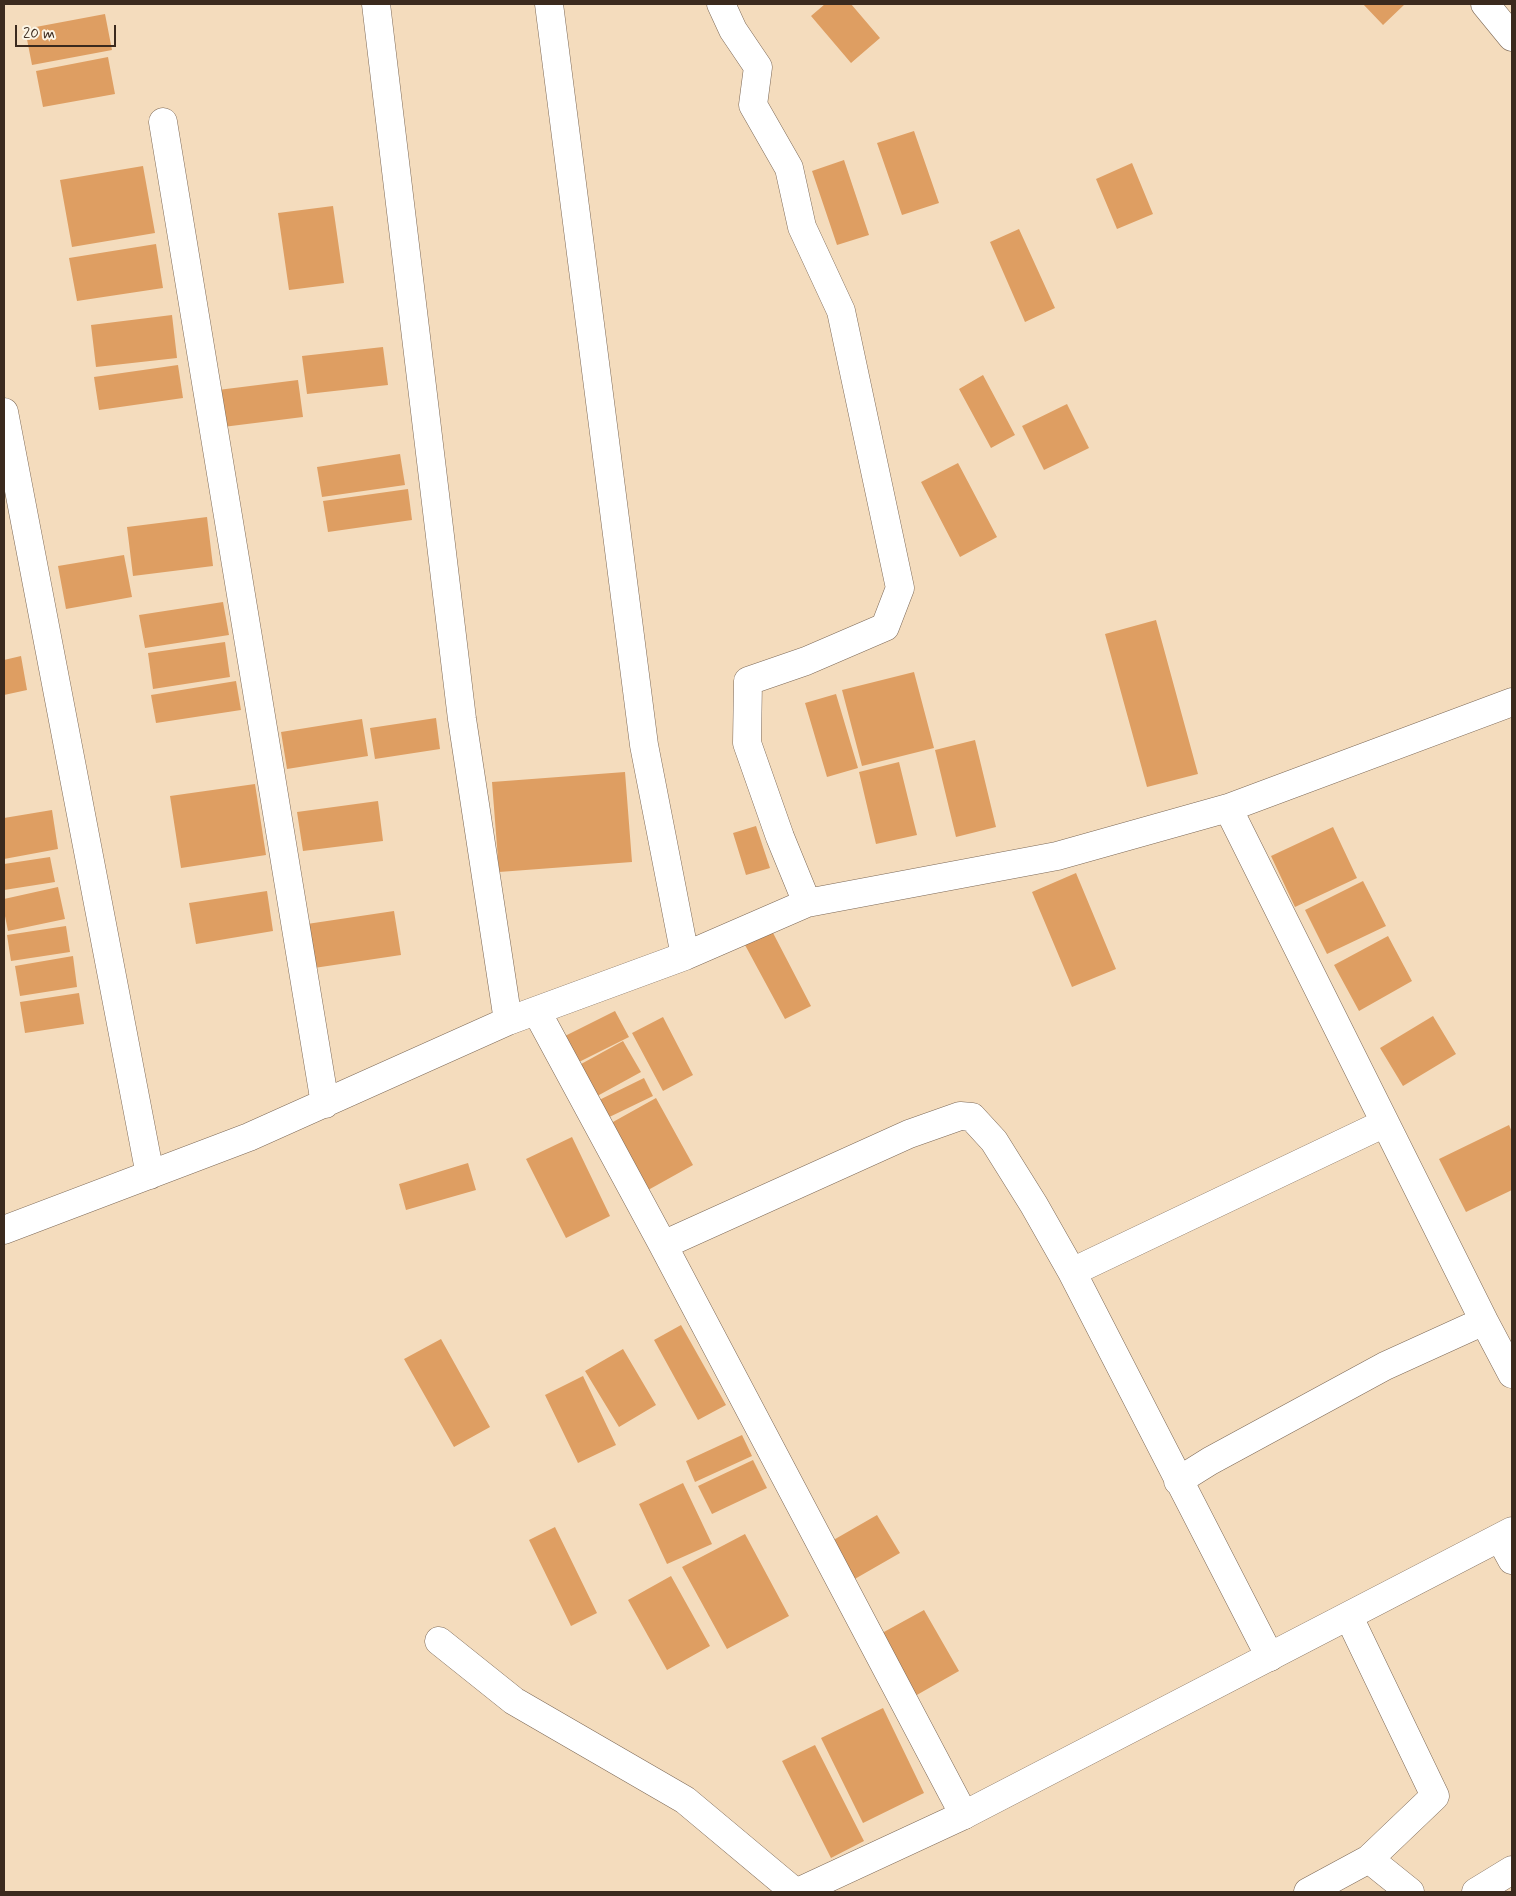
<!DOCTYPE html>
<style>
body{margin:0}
#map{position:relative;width:1516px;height:1896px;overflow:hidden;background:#f4dcbd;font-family:Mynerve,sans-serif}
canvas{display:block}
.frame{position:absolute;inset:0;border:5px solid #3b2a1e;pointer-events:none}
.scale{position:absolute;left:15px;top:25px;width:101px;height:22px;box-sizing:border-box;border:2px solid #3b2a1e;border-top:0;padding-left:6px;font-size:15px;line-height:18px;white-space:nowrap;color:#3b2a1e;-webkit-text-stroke:4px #fcf5e5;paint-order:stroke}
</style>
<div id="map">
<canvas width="1516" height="1896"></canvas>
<div class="frame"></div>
<div class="scale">20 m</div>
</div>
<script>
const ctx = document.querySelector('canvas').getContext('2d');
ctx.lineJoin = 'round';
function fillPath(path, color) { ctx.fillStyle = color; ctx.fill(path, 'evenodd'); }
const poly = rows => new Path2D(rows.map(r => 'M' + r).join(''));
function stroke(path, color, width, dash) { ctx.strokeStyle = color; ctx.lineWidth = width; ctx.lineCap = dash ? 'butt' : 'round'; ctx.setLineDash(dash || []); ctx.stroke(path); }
fillPath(poly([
 [825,4,851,4,880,38,851,63,811,16],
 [1363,4,1405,4,1383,25],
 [105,14,112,50,32,65,25,29],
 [108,57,115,94,43,107,36,71],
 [914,131,939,203,902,215,877,143],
 [844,160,869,235,837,245,812,171],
 [1132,163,1153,214,1117,229,1096,179],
 [143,166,155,233,72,247,60,180],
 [333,206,344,283,289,290,278,213],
 [1019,229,1055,308,1025,322,990,242],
 [156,244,163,288,77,301,69,258],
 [172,315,177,358,96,367,91,325],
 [383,347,388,385,307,394,302,356],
 [178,365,183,398,99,410,94,377],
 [983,375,1015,435,991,448,959,389],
 [298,380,303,417,223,427,218,390],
 [1067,404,1089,448,1044,470,1022,426],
 [400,454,405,485,322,497,317,467],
 [958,463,997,537,960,557,921,482],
 [408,489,412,520,328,532,323,501],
 [207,517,213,566,133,576,127,527],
 [124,555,132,597,66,609,58,566],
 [223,602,229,635,145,648,139,615],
 [1156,620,1198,774,1147,787,1105,634],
 [225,642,230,677,153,689,148,653],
 [21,656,27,690,4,695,4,660],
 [914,672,934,748,862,766,842,690],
 [236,681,241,710,156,723,151,695],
 [836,694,858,768,827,777,805,703],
 [436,718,440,749,375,759,370,728],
 [362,719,368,756,287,769,281,732],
 [975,740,996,827,956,837,935,750],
 [899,762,917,835,876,844,859,772],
 [625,772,632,862,499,872,492,782],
 [255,784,266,855,181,868,170,796],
 [378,801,383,841,303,851,297,812],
 [52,810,58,849,4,859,4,818],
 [756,826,770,868,746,875,733,833],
 [1333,827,1357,878,1295,907,1271,856],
 [50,857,55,882,4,890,4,864],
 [1076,873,1116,969,1072,987,1032,892],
 [1363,881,1386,926,1327,954,1305,910],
 [58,887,65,919,8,931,4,911,4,899],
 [267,891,273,931,196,944,189,903],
 [394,911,401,955,314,968,307,924],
 [66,926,70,952,11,961,7,935],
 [772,931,811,1006,785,1019,745,945],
 [1388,936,1412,981,1359,1011,1334,965],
 [73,956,77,987,20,996,15,966],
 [79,993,84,1024,25,1033,20,1002],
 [615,1011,629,1037,573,1065,559,1039],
 [1433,1016,1456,1054,1403,1086,1380,1048],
 [663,1017,693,1075,663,1091,632,1033],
 [623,1041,641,1072,590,1100,572,1069],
 [644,1078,653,1096,599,1122,591,1104],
 [656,1098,693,1165,641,1194,604,1127],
 [1509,1125,1512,1132,1512,1190,1466,1212,1439,1159],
 [572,1137,610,1216,566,1238,526,1159],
 [468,1163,476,1190,406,1210,399,1184],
 [681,1325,726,1405,698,1420,654,1340],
 [441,1339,490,1427,454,1447,404,1359],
 [623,1349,656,1405,619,1427,585,1371],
 [583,1376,616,1445,578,1463,545,1395],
 [742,1435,752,1456,695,1482,686,1461],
 [753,1460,767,1488,712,1514,698,1486],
 [683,1483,712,1544,667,1564,639,1504],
 [877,1515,900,1553,853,1580,830,1542],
 [555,1527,597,1613,571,1626,529,1540],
 [745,1534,789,1616,727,1649,682,1567],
 [671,1576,710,1646,667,1670,628,1600],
 [924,1610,959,1671,908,1700,873,1638],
 [883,1708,924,1793,863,1823,821,1738],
 [815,1745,864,1841,831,1858,782,1761]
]), '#de9e62');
const minor = poly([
 [376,4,462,719,508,1021],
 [549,4,644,745,685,956],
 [721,4,733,30,758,67,753,105,789,168,802,227,841,311,900,588,885,627,806,661,748,681,747,743,780,837,807,903],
 [1485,4,1512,37],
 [163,122,325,1104],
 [4,412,150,1175],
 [1228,808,1484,1321,1512,1374],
 [537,1012,663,1245,964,1815],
 [4,1230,249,1137,508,1021,685,956,807,903,1057,856,1228,808,1512,702],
 [663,1245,909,1134,960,1116,972,1117,994,1141,1034,1205,1072,1272,1270,1657],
 [1072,1272,1385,1123],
 [1178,1481,1210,1461,1385,1366,1484,1321],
 [1500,1538,1512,1560],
 [439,1641,514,1701,685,1800,795,1892],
 [1369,1859,1410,1892],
 [1308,1892,1369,1859,1435,1796,1349,1617],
 [1476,1892,1512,1870]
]);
const major = poly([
 [798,1892,964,1815,1512,1531]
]);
stroke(minor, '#7c6856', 29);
stroke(major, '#7c6856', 29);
stroke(minor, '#fff', 28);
stroke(major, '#fff', 28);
</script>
